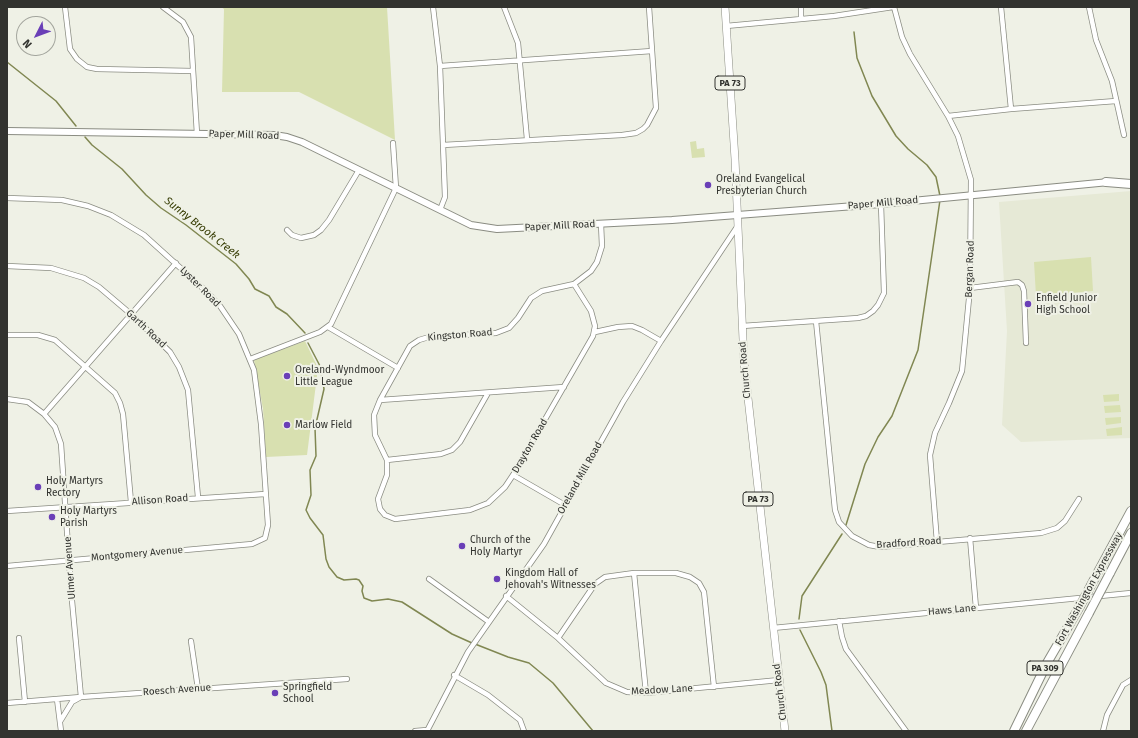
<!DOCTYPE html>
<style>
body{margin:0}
#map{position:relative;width:1138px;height:738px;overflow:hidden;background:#eff1e6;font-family:"Fira Sans",sans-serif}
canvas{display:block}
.frame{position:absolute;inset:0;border:8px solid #32332f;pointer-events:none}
.north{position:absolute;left:16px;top:16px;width:40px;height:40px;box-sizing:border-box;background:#eff1e6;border:1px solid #a3a59d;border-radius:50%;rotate:228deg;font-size:11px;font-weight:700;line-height:16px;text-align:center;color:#32332f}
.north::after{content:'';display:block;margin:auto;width:14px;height:18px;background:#6a3fb7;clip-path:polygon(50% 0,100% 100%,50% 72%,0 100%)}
</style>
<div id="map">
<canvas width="1138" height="738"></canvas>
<div class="frame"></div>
<div class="north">N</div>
</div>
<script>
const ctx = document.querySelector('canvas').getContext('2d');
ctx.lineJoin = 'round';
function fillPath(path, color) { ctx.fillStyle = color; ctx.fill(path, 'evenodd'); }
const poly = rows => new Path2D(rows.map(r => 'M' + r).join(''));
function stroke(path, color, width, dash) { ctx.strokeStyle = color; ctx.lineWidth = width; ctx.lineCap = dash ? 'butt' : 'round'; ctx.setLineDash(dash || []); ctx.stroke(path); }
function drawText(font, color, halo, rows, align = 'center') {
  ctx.font = font + ' "Fira Sans",sans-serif'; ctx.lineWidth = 4; ctx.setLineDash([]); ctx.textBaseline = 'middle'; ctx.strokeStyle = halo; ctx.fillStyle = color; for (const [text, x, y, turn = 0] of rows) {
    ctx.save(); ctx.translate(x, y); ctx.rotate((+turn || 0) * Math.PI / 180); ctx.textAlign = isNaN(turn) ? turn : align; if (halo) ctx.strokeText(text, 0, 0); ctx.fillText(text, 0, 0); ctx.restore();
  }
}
fillPath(poly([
 [1131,191,1131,438,1021,442,1002,425,1007,331,999,202]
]), '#e6e9d6');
fillPath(poly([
 [221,7,387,7,395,140,299,92,222,92,224,9],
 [696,141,697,149,704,148,705,157,692,158,690,142],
 [1091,257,1093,291,1036,296,1034,262],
 [305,341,318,368,307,455,266,457,263,409,254,360],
 [1119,394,1119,401,1104,402,1103,395],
 [1120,405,1121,412,1105,413,1104,406],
 [1121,417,1121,423,1106,425,1105,418],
 [1122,427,1122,435,1107,436,1106,429]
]), '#d8e0b0');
stroke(poly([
 [854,32,857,58,872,96,896,136,908,149,927,165,936,177,940,196],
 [7,62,56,101,76,126],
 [85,137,92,145,122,169,146,195,161,208,186,225,236,264,249,279,255,289,269,296,276,307,287,314,305,333],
 [308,343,320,366,324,389,315,428,316,456,310,470,311,495,306,510,310,518,323,535,326,559,329,567,337,577,344,580,356,579,359,580,363,586,362,591,364,598,372,601,388,599,402,602,452,634,472,643],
 [846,525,865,464,878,437,892,416,918,350,940,200],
 [799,619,802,596,842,534],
 [800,630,821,672,826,685,832,731],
 [475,644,508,657,529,663,553,683,593,731]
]), '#808752', 1.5);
const street = poly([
 [65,7,70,49,77,59,87,67,97,69,193,71],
 [163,7,183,22,191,37,197,134],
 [433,7,440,66,445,197,440,210],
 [504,7,518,43,527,139],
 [801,7,801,19],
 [894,7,902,37,910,54,948,116,958,136,971,180,970,288,962,371,949,403,935,433,930,455,937,542],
 [1001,7,1011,109],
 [1089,7,1096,40,1112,81,1124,135],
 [726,26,834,16,893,7],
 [440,66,652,51],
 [948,116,1011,109,1116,101],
 [443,145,622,135,636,133,643,129,647,125,656,108,649,7],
 [7,198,62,200,88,206,111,215,144,235,207,292,220,306,239,334,254,370,261,424,268,525,265,538,252,544,7,566],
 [287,230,292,235,301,238,314,235,321,230,329,220,359,170],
 [7,266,51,268,84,278,99,287,132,315,170,352,179,367,188,390,198,497],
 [574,284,591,311,595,326,593,336,513,475,505,487,488,503,470,510,395,519,385,515,380,509,378,499,387,475,387,460,375,435,374,415,380,400,410,346,419,340,429,337,496,333,509,328,518,318,531,298,542,291,574,284,591,271,597,262,602,246,601,224],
 [970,288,1018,282,1022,285,1024,291,1026,343],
 [816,321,835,510,839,522,852,536,869,545,880,547,1041,533,1057,528,1065,521,1079,499],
 [742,326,858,318,866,316,873,311,878,305,884,293,881,204],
 [328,327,398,368],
 [595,332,618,327,632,326,642,330,661,341],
 [7,335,38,335,55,340,115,393,120,403,123,414,131,502],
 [250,359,320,332,331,324,396,188,393,143],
 [7,399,28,402,44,414,55,427,61,444,71,590,81,697,72,702,61,720],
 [380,400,564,387],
 [44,414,176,263],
 [387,460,441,454,452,450,460,442,488,393],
 [513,475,565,505],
 [7,511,265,494],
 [970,538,976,608],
 [634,573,646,693],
 [429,579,489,622],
 [506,596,558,638,606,683,627,692,646,693,779,680],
 [839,621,842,637,846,649,906,731],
 [773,628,1131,593],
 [19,638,25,702],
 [558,638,595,584,605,577,634,573,676,573,690,577,699,583,704,592,714,687],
 [191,641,198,689],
 [454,675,488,695,520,720,524,731],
 [57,699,61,731],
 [7,703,81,697,347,679],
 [415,731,427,730],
 [427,731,468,652,544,544,623,402,661,341,737,227],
 [1103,731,1107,715,1123,685,1131,680]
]);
const secondary = poly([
 [7,131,274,135,287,137,302,142,471,225,497,229,672,220,881,204,1109,182]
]);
const primary = poly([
 [725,7,735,159,744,362,785,731]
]);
const highway = poly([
 [1106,182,1131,184],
 [1110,573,1131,533],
 [1097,574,1131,511],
 [1014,731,1047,663,1080,606],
 [1026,731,1089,613]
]);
stroke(street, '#8a8c82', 6);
stroke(secondary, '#8a8c82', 8);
stroke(primary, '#8a8c82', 8);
stroke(highway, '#8a8c82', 10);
stroke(street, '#fff', 4.5);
stroke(secondary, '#fff', 6);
stroke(primary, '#fff', 7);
stroke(highway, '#fff', 8);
const highwayBridge = poly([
 [1080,606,1097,574],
 [1089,613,1110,573]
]);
stroke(highwayBridge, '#8a8c82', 10, []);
stroke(highwayBridge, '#fff', 8);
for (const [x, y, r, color] of [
 [708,185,4,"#6a3fb7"],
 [1028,304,4,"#6a3fb7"],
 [287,376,4,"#6a3fb7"],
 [287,425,4,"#6a3fb7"],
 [38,487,4,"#6a3fb7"],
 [52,517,4,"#6a3fb7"],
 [462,546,4,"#6a3fb7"],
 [497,579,4,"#6a3fb7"],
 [275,693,4,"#6a3fb7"]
]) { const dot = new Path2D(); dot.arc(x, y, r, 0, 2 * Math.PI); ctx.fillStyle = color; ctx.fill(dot); stroke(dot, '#eff1e6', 1.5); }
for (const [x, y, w] of [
 [730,83,30],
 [758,499,30],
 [1045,668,36]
]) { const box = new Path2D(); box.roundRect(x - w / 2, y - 7, w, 14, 3); ctx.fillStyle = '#eff1e6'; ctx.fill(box); stroke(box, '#32332f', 1); }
drawText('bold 9px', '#32332f', null, [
 ["PA 73",730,83],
 ["PA 73",758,499],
 ["PA 309",1045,668]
]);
drawText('10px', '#32332f', '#eff1e6', [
 ["Paper Mill Road",244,135,2],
 ["Paper Mill Road",883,203,-5],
 ["Paper Mill Road",560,226,-3],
 ["Bergan Road",970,269,-88],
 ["Lyster Road",200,287,45],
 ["Garth Road",146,329,43],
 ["Kingston Road",460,335,-5],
 ["Church Road",745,370,-95],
 ["Drayton Road",530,446,-60],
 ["Oreland Mill Road",580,478,-61],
 ["Allison Road",160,500,-4],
 ["Bradford Road",909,543,-4],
 ["Montgomery Avenue",137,554,-5],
 ["Ulmer Avenue",70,568,-94],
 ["Fort Washington Expressway",1089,589,-61],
 ["Haws Lane",952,610,-5],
 ["Roesch Avenue",177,690,-4],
 ["Meadow Lane",662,690,-3],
 ["Church Road",780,692,-97]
]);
drawText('10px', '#32332f', '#eff1e6', [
 ["Oreland Evangelical",716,179],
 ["Presbyterian Church",716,191],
 ["Enfield Junior",1036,298],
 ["High School",1036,310],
 ["Oreland-Wyndmoor",295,370],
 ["Little League",295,382],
 ["Marlow Field",295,425],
 ["Holy Martyrs",46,481],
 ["Rectory",46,493],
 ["Holy Martyrs",60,511],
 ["Parish",60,523],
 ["Church of the",470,540],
 ["Holy Martyr",470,552],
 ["Kingdom Hall of",505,573],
 ["Jehovah's Witnesses",505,585],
 ["Springfield",283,687],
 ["School",283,699]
], 'left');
drawText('italic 11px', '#343a00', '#eff1e6', [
 ["Sunny Brook Creek",202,228,38]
]);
</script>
